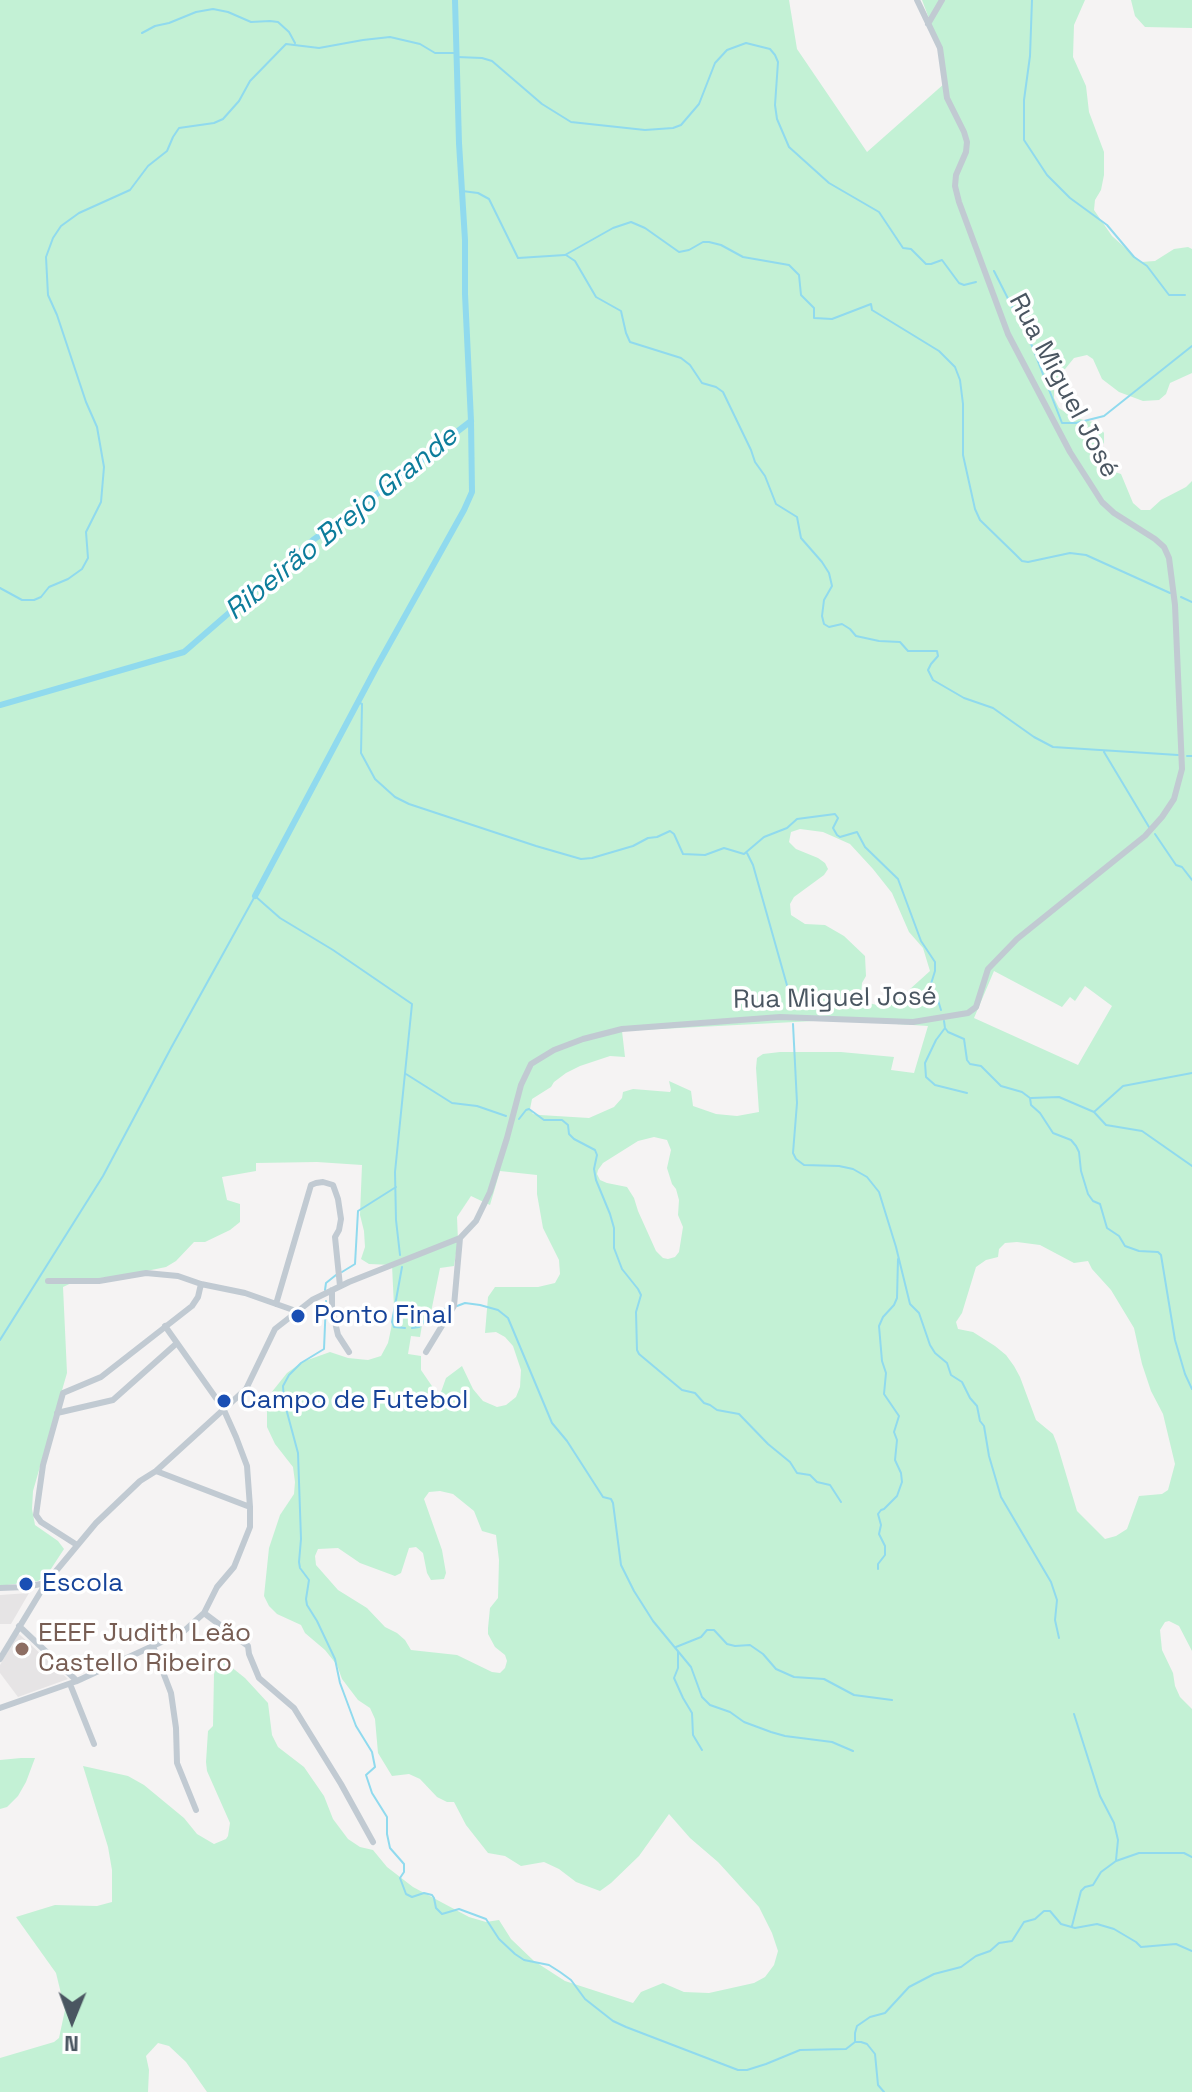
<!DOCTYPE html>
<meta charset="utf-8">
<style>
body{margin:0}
#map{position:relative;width:1192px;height:2092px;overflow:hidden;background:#f5f3f3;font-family:"Space Grotesk",sans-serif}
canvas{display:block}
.north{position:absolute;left:32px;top:1980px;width:80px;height:80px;-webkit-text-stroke:6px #fff;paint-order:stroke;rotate:181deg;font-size:22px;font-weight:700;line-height:32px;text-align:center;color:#4a5661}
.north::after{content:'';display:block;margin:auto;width:28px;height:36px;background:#4a5661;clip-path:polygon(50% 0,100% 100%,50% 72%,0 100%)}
</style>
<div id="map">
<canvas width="1192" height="2092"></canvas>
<div class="north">N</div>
</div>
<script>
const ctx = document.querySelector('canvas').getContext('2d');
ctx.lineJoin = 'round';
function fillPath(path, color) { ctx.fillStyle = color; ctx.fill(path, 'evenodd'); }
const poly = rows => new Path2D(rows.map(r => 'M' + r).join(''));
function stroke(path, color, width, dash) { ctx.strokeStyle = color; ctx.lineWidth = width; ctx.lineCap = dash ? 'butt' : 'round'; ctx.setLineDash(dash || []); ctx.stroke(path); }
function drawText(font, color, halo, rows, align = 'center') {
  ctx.font = font + ' "Space Grotesk",sans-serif'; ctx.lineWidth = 7; ctx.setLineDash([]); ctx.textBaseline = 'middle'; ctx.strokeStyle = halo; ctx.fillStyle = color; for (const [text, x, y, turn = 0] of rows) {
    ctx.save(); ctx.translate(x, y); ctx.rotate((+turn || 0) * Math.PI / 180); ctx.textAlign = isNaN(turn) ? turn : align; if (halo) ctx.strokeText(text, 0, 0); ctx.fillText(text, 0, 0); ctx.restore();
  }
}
fillPath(poly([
 [29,1593,11,1624,0,1624,0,1595],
 [18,1633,68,1679,18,1697,0,1673,0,1665]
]), '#e6e4e5');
fillPath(poly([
 [0,0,789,0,797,49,867,152,945,83,936,37,922,0,1085,0,1074,25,1073,57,1086,86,1089,112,1104,152,1104,175,1101,190,1095,200,1094,210,1112,236,1141,262,1155,261,1174,249,1188,247,1192,249,1192,373,1170,383,1166,394,1159,400,1143,401,1119,392,1102,379,1093,359,1087,355,1074,358,1057,379,1054,389,1054,398,1059,408,1072,417,1097,423,1104,433,1104,442,1101,450,1104,463,1115,472,1121,474,1133,503,1141,510,1150,510,1161,500,1186,487,1192,481,1192,1651,1179,1626,1169,1621,1165,1622,1160,1630,1162,1650,1173,1673,1175,1686,1180,1697,1192,1709,1192,2092,207,2092,186,2062,169,2046,158,2043,146,2056,149,2070,148,2092,0,2092,0,2058,54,2042,59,2038,65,2010,56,1973,16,1917,55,1905,97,1906,112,1902,112,1870,108,1847,83,1766,128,1776,144,1785,184,1818,197,1834,214,1844,226,1839,228,1836,230,1823,207,1771,206,1762,208,1731,213,1726,214,1674,219,1661,225,1662,245,1678,268,1703,272,1735,278,1747,304,1767,324,1796,333,1819,348,1839,360,1847,373,1850,387,1867,413,1887,469,1917,486,1922,499,1920,511,1939,534,1961,565,1981,633,2003,641,1992,663,1983,684,1992,709,1993,754,1983,765,1977,774,1965,778,1951,772,1933,759,1907,718,1862,690,1838,669,1814,639,1856,611,1883,600,1891,576,1882,559,1869,544,1862,521,1866,505,1856,488,1853,466,1825,454,1802,447,1802,437,1797,420,1779,409,1774,392,1776,378,1753,375,1719,370,1708,358,1700,342,1679,337,1665,325,1650,305,1633,301,1625,277,1614,269,1606,264,1596,269,1548,280,1515,294,1494,295,1482,293,1467,275,1444,267,1427,267,1407,271,1393,287,1373,302,1362,330,1352,348,1358,368,1360,381,1356,388,1343,391,1329,394,1307,392,1265,369,1264,361,1259,365,1247,364,1231,360,1215,362,1165,317,1162,256,1163,256,1171,222,1177,227,1200,240,1204,240,1222,230,1230,205,1242,194,1242,176,1261,166,1267,117,1277,80,1279,63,1287,67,1373,33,1491,32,1509,35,1525,58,1541,64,1549,47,1575,38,1581,0,1586],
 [800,829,823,832,850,844,873,869,892,893,909,932,923,948,930,971,899,999,877,1005,869,1003,861,995,862,983,866,976,865,956,844,936,825,925,805,924,791,915,790,904,794,897,824,875,828,869,825,863,818,858,796,849,789,842,791,832],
 [994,971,1062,1007,1070,997,1075,1001,1085,986,1112,1006,1078,1065,974,1018],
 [833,1020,928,1026,914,1073,891,1070,894,1057,841,1052,780,1052,763,1054,757,1058,756,1068,759,1112,737,1116,716,1114,693,1106,691,1091,669,1081,671,1090,670,1092,633,1089,623,1092,622,1098,614,1107,589,1118,540,1115,533,1114,530,1109,532,1099,551,1087,554,1082,566,1073,580,1066,610,1056,625,1057,622,1031],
 [654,1137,667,1140,671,1150,667,1168,672,1184,676,1189,679,1200,678,1215,683,1227,679,1252,675,1257,668,1259,663,1258,656,1251,638,1211,634,1198,627,1187,607,1183,600,1180,597,1174,598,1170,603,1163,638,1141],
 [500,1171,537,1175,537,1194,543,1228,559,1260,560,1274,555,1283,538,1287,495,1287,488,1297,485,1333,496,1332,505,1337,513,1346,521,1370,520,1387,516,1397,506,1405,497,1407,483,1401,473,1389,462,1366,446,1378,441,1392,438,1395,421,1370,421,1356,408,1354,411,1336,420,1337,422,1325,429,1322,440,1268,454,1266,458,1241,457,1217,471,1196,490,1205],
 [1017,1242,1040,1245,1074,1263,1088,1261,1092,1269,1111,1290,1134,1328,1142,1364,1151,1391,1163,1414,1175,1464,1168,1490,1162,1494,1139,1496,1127,1529,1116,1536,1105,1539,1077,1511,1057,1444,1053,1434,1036,1420,1020,1377,1014,1366,1006,1355,995,1346,973,1332,958,1329,956,1322,962,1313,976,1267,986,1260,998,1257,999,1249,1005,1243],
 [440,1491,453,1494,474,1511,482,1531,496,1535,499,1560,498,1598,490,1608,488,1628,488,1634,495,1647,505,1655,507,1661,505,1668,500,1673,492,1672,457,1655,411,1650,405,1640,397,1633,385,1627,367,1608,338,1590,316,1565,315,1556,318,1549,338,1548,360,1563,395,1576,401,1573,409,1548,416,1547,423,1553,427,1573,431,1580,444,1579,446,1573,442,1550,424,1499,429,1492],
 [1131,0,1192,0,1192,28,1145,27,1135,16],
 [21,1758,35,1758,26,1782,18,1796,7,1807,0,1809,0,1760]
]), '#c3f1d5');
stroke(poly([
 [1032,0,1030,56,1024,100,1024,140,1047,175,1070,198,1107,225,1134,257,1147,266,1169,295,1185,295],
 [142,33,155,26,169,23,196,12,213,9,228,12,251,22,270,21,278,22,289,32,295,43],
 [457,57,482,58,492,61,542,104,571,122,645,130,673,128,681,125,699,104,715,63,727,50,746,43,770,49,775,55,778,62,775,105,777,119,789,147,829,183,879,212,903,248,911,249,926,264,931,264,942,260,959,283,964,285,976,282],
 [462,191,478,193,489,199,518,258,565,255,613,228,631,222,645,228,679,252,689,250,703,242,709,242,721,245,743,257,789,265,799,275,801,295,814,308,814,318,832,319,871,304,872,310,939,351,955,367,960,380,963,404,963,455,975,509,980,520,1015,554,1022,561,1028,562,1070,553,1086,555,1170,593],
 [566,255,575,261,596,297,621,311,626,333,630,342,681,358,690,365,702,383,716,387,723,392,751,450,755,462,765,476,776,504,797,517,801,538,822,562,829,573,832,586,824,600,822,616,824,624,829,627,842,624,850,629,856,636,879,641,900,642,908,651,937,651,938,656,931,664,928,670,933,680,964,698,993,708,1034,737,1053,747,1178,755],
 [994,271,1032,346,1062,423,1076,423,1104,416,1192,346],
 [0,588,22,600,34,600,41,597,49,587,68,579,82,569,88,558,86,532,101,502,104,467,97,427,86,402,57,315,48,295,46,257,53,238,61,226,79,213,130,190,148,166,167,151,173,137,179,128,214,123,223,119,239,101,250,81,286,44,319,48,363,40,390,37,420,44,435,53,457,53],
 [1181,597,1192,602],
 [358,702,362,704,361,753,375,779,395,797,409,804,536,846,581,859,592,858,633,846,648,838,657,837,670,831,674,834,683,854,705,855,724,848,744,854,764,837,787,828,797,819,835,814,838,818,833,828,837,835,840,837,857,832,865,847,898,879,921,941,935,962,935,971,930,987,937,997,941,1010],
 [1104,752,1149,827],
 [1187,756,1192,756],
 [1155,834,1176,865,1182,867,1192,880],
 [747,853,753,865,792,1003],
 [944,1021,945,1028,936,1040,925,1063,926,1077,935,1085,967,1093],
 [793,1024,797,1103,793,1153,796,1159,804,1165,839,1166,853,1169,867,1177,879,1192,896,1247,910,1304,919,1313,930,1345,935,1353,947,1363,951,1375,962,1382,970,1398,977,1406,980,1421,984,1426,989,1456,1001,1497,1051,1582,1057,1600,1055,1620,1059,1638],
 [945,1028,948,1032,964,1039,967,1060,970,1064,981,1066,1001,1086,1022,1092,1030,1098,1031,1105,1040,1113,1053,1133,1071,1140,1076,1146,1079,1152,1081,1171,1088,1194,1093,1201,1100,1204,1107,1228,1119,1236,1125,1246,1139,1251,1158,1252,1161,1255,1175,1340,1185,1374,1192,1389],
 [406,1074,452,1103,477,1106,506,1116],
 [1031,1098,1059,1097,1094,1112,1106,1125,1142,1131,1192,1166],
 [1094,1112,1123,1086,1192,1073],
 [519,1119,526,1110,529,1109,544,1120,562,1120,568,1125,569,1134,574,1139,595,1150,597,1155,594,1169,596,1180,610,1214,614,1228,614,1248,622,1269,638,1289,641,1295,636,1312,637,1350,639,1354,682,1390,695,1393,704,1403,710,1405,717,1410,739,1414,768,1444,790,1462,797,1473,810,1475,817,1482,830,1485,841,1502],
 [402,1267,392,1322,394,1327,405,1328],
 [342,1272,355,1264,358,1211,396,1187],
 [325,1290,326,1283,336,1275],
 [326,1301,324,1349,301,1363,289,1375,283,1386,284,1401,298,1453,301,1539,299,1562,300,1568,309,1580,306,1599,307,1605,317,1621,335,1659,340,1683,356,1726,372,1752,375,1767,366,1775,372,1793,387,1817,387,1834,390,1848,404,1864,404,1872,400,1878,406,1894,412,1897,424,1893,432,1895,434,1898,436,1908,442,1914,459,1909,486,1919,499,1939,515,1954,524,1960,549,1965,560,1972,571,1980,585,1999,613,2021,626,2027,738,2070,747,2070,766,2064,800,2050,846,2049,855,2042,861,2042,867,2044,875,2054,878,2085,884,2092],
 [457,1306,465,1303,480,1305,498,1310,508,1318,552,1423,567,1441,603,1497,611,1499,613,1503,621,1565,634,1591,653,1621,691,1667,702,1697,710,1705,730,1712,744,1722,771,1732,785,1736,832,1742,853,1751],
 [412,1328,419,1327,431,1313,448,1308],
 [0,1340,103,1176,171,1048,255,896,280,918,333,950,412,1004,395,1172,396,1220,400,1255],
 [878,1569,878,1564,885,1555,885,1546,879,1534,881,1525,878,1514,881,1510,884,1509,897,1496,902,1482,901,1473,895,1460,897,1440,894,1432,899,1416,884,1394,886,1373,882,1361,879,1326,883,1317,894,1305,897,1298,898,1259],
 [676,1647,701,1637,707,1630,714,1630,727,1644,735,1646,750,1645,763,1654,776,1669,794,1677,824,1679,854,1695,892,1700],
 [678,1652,678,1668,674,1678,683,1698,692,1713,693,1735,702,1750],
 [1074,1714,1100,1796,1114,1823,1118,1840,1116,1860],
 [1072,1926,1081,1891,1085,1887,1093,1885,1101,1872,1116,1861,1139,1853,1184,1853,1192,1857],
 [855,2041,855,2033,857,2026,870,2017,885,2013,909,1987,934,1974,961,1967,976,1956,990,1951,999,1943,1012,1941,1024,1922,1035,1919,1044,1911,1050,1911,1061,1924,1075,1928,1097,1924,1114,1929,1136,1942,1141,1947,1176,1944,1192,1951]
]), '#90daee', 2);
stroke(poly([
 [0,705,184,652,313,540,417,465,445,441,471,421],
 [255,896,376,668,464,510,472,492,471,421,465,294,465,240,459,143,455,0]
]), '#90daee', 6);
stroke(poly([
 [928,24,942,0],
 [48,1281,99,1281,146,1273,178,1276,201,1284,245,1293,296,1311],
 [332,1290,332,1309,338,1335,349,1352],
 [276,1304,311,1185,316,1183,323,1182,333,1185,338,1199,341,1219,339,1230,335,1237,340,1286],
 [426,1352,454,1306,460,1238],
 [57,1413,113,1400,177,1343],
 [156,1471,250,1507],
 [77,1545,41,1522,36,1515,43,1465,63,1393,101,1377,192,1306,198,1297,201,1284],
 [0,1588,25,1587,46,1583],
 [204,1613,248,1646,249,1654,259,1678,294,1708,341,1784,373,1842],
 [19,1626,77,1681],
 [153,1646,171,1693,176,1728,177,1763,196,1810],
 [0,1659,46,1583,96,1523,140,1481,156,1471,246,1389,275,1329,312,1300,349,1282,460,1238,476,1221,490,1192,507,1138,521,1085,531,1064,554,1050,583,1039,622,1029,780,1017,913,1022,968,1013,976,1007,988,969,1017,939,1145,836,1162,817,1174,799,1182,769,1175,605,1169,558,1164,547,1155,539,1114,513,1102,502,1070,452,1008,334,959,202,955,186,956,175,966,152,967,142,964,132,947,98,940,48,917,0],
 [70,1684,94,1744],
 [0,1708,77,1681,183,1632,204,1613,217,1587,234,1567,250,1527,250,1507,247,1466,236,1437,223,1408,165,1326]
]), '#c1cad2', 6);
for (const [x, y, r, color] of [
 [298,1316,8,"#1a4fb4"],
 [224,1401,8,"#1a4fb4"],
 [26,1584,8,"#1a4fb4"],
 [22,1649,8,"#8d6e63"]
]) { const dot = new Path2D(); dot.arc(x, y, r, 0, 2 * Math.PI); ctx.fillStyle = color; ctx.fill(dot); stroke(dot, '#fff', 3); }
drawText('26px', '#4a5661', '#fff', [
 ["Rua Miguel José",1063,386,62],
 ["Rua Miguel José",835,999,-1]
]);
drawText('26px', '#164399', '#fff', [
 ["Ponto Final",314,1316],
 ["Campo de Futebol",240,1401],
 ["Escola",42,1584]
], 'left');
drawText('26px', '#785e54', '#fff', [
 ["EEEF Judith Leão",38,1634],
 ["Castello Ribeiro",38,1664]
], 'left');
drawText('italic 28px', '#0c7c9b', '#fff', [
 ["Ribeirão Brejo Grande",342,524,-39]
]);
</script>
